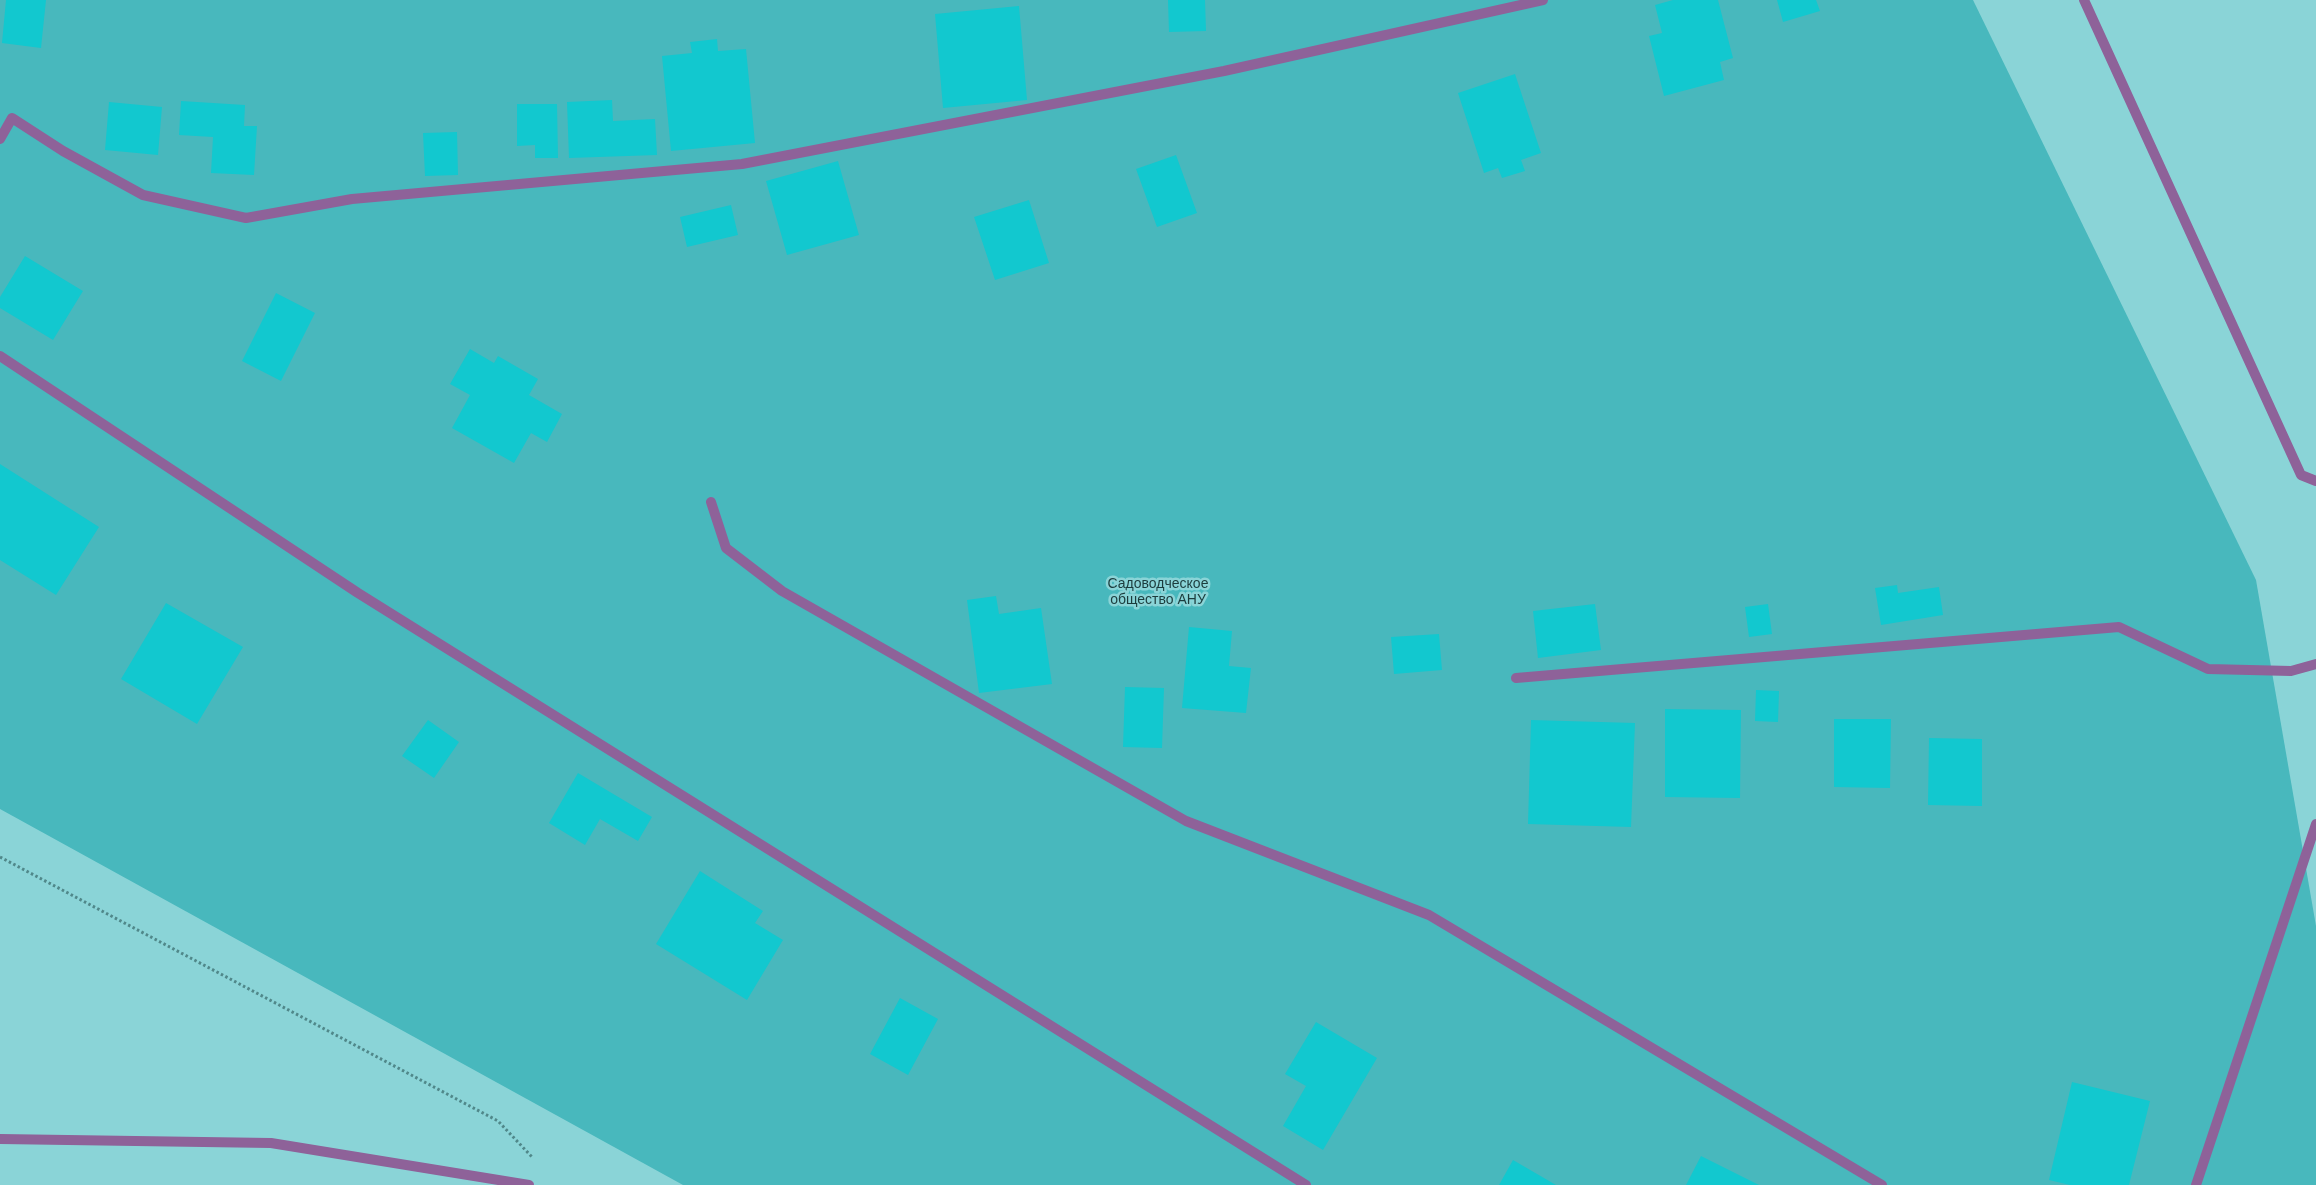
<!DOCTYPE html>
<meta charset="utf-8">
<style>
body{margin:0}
canvas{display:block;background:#8ad4d7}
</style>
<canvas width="2316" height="1185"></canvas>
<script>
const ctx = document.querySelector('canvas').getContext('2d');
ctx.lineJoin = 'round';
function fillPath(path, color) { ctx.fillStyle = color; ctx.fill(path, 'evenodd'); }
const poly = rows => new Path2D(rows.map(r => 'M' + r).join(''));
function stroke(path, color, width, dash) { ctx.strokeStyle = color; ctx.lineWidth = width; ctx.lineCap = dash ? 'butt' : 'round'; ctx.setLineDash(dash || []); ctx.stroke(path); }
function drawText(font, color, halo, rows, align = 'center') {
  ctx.font = font + ' Arial,sans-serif'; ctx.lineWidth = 5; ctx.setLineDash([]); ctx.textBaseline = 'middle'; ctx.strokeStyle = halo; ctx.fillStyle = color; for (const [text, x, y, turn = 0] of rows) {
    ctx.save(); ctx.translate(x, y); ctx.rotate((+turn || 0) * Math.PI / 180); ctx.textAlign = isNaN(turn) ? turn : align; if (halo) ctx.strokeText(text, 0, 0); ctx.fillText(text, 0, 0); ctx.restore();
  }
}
fillPath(poly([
 [0,0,1973,0,2256,580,2316,926,2316,1185,683,1185,0,809]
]), '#48b8bd');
fillPath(poly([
 [6,0,46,0,41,48,2,43],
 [1168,0,1205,0,1206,31,1169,32],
 [1673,0,1718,0,1733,58,1720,62,1724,80,1664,96,1649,36,1662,33,1655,5],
 [1777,0,1816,0,1820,11,1783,22],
 [1019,6,1027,100,943,108,935,14],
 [717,39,718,51,746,49,755,143,671,151,662,56,692,53,690,42],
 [1515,74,1541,153,1521,160,1525,171,1502,178,1498,168,1484,173,1458,93],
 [612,100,613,121,655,119,657,155,569,158,567,102],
 [181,101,245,105,244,126,257,126,254,175,211,173,213,137,179,135],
 [109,102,162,107,158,155,105,150],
 [517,104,557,104,558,158,535,158,535,145,517,146],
 [457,132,458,175,425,176,423,133],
 [1176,155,1197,213,1157,227,1136,169],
 [838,161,859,235,787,255,766,181],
 [1029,200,1049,263,995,280,974,217],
 [731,205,738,235,687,247,680,217],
 [25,256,83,291,53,340,0,308,0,297],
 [276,293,315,313,281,381,242,361],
 [470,349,494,363,498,356,538,379,529,395,562,414,547,442,531,433,514,463,452,428,470,395,450,384],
 [0,464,99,527,56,595,0,560],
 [1897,585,1898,593,1939,587,1943,615,1881,625,1875,588],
 [996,596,999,614,1041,608,1052,684,979,693,967,600],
 [166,603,243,647,197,724,121,679],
 [1595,604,1601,650,1538,658,1533,611],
 [1768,604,1772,634,1749,637,1745,607],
 [1189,627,1232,631,1229,666,1251,668,1246,713,1182,708],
 [1439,634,1442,670,1394,674,1391,637],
 [1125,687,1164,688,1162,748,1123,747],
 [1756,690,1779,691,1778,722,1755,721],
 [1665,709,1741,710,1740,798,1665,797],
 [1834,719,1891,719,1890,788,1834,787],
 [428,720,459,742,434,778,402,756],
 [1531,720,1635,723,1631,827,1528,824],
 [1929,738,1982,739,1982,806,1928,805],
 [578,773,652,817,638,841,600,819,585,845,549,823],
 [700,871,763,911,755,923,783,940,747,1000,656,944],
 [900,998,938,1019,908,1075,870,1054],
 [1316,1022,1377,1058,1323,1150,1283,1126,1306,1086,1285,1074],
 [2072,1082,2150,1101,2129,1185,2070,1185,2049,1180],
 [1701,1156,1759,1185,1686,1185],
 [1513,1160,1556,1185,1499,1185]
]), '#12c8cf');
stroke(poly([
 [0,857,498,1121,533,1158]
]), '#50888a', 3, [2.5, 2.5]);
stroke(poly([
 [2084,0,2301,475,2316,481],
 [0,139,12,118,63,151,143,195,246,218,352,199,742,164,1224,71,1543,0],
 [0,356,358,593,1306,1185],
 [711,502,726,548,782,591,1186,821,1429,915,1882,1185],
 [1516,678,2119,627,2208,669,2291,671,2316,664],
 [0,1139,271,1143,529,1185],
 [2196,1185,2316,824]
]), '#8e6299', 10);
drawText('14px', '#1c3c3d', '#8ad4d7', [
 ["Садоводческое",1158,584],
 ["общество АНУ",1158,600]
]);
</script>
